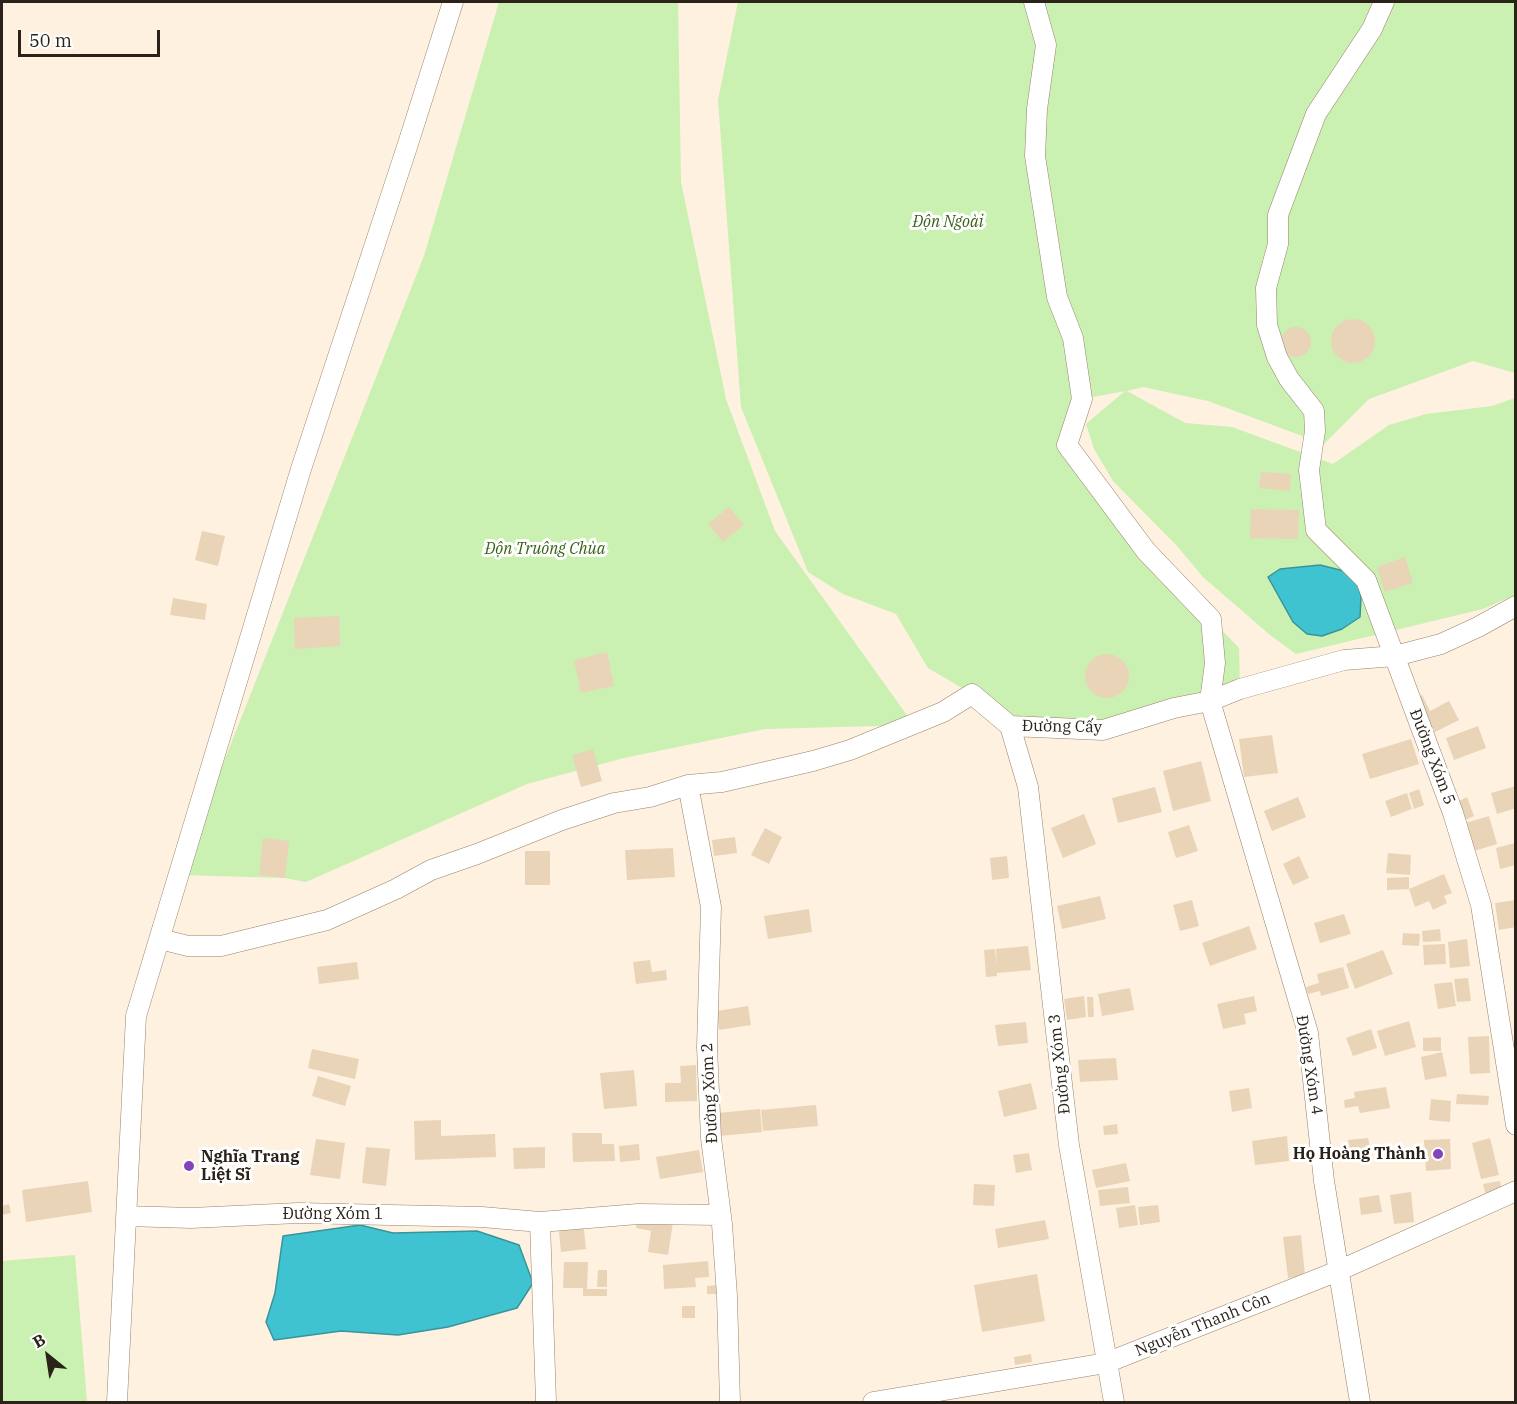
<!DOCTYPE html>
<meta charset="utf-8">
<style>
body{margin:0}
#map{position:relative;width:1517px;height:1404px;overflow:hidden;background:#fef1e0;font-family:"IBM Plex Serif",serif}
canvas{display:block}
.frame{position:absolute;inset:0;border:3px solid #2b2319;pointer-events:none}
.north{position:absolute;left:18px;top:1326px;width:60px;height:60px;-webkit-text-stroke:4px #fff;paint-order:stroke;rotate:330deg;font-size:16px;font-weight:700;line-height:24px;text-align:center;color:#2b2319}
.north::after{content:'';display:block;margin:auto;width:21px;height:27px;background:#2b2319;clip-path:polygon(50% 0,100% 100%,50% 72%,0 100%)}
.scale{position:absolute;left:18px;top:30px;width:142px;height:27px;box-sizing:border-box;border:3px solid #2b2319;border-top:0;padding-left:8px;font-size:18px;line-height:21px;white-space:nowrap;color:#2b2319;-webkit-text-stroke:4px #fff;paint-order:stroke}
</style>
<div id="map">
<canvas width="1517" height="1404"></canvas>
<div class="frame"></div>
<div class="north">B</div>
<div class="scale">50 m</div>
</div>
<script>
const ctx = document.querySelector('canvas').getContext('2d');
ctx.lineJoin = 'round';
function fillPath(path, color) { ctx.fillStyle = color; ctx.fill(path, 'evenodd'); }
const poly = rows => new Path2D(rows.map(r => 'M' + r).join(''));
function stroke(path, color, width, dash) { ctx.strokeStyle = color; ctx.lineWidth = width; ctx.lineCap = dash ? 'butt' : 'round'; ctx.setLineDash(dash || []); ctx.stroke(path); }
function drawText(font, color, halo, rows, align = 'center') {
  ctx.font = font + ' "IBM Plex Serif",serif'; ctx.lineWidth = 6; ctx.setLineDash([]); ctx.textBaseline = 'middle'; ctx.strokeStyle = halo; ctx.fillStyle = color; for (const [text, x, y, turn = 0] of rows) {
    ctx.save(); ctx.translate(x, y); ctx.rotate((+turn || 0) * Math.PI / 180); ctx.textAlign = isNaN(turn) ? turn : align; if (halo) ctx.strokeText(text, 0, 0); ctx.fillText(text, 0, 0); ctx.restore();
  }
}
fillPath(poly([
 [499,2,678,2,681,182,726,399,775,531,914,725,765,729,624,758,527,784,306,882,285,878,179,875,424,256],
 [738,2,1515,2,1515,373,1473,361,1369,399,1324,444,1208,401,1143,387,1127,391,1185,423,1232,427,1333,464,1389,425,1426,414,1492,406,1515,398,1515,595,1483,609,1296,654,1270,635,1203,577,1177,546,1113,481,1094,449,1086,424,1125,391,1082,399,1067,445,1146,551,1239,648,1240,689,1103,730,1010,726,972,694,928,668,896,614,843,594,808,572,741,407,718,100],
 [75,1255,87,1402,2,1402,2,1261]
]), '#caf0b2');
const water = poly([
 [1320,565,1344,571,1356,579,1361,596,1360,617,1342,629,1322,636,1307,634,1293,622,1268,577,1280,569,1320,565],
 [360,1225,393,1233,477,1231,519,1245,533,1283,517,1308,448,1327,398,1335,341,1331,274,1340,266,1322,275,1293,283,1236,360,1225]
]);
fillPath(water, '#3fc3d1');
stroke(water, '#39939a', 1.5);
fillPath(poly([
 '1331 341a22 22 0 1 1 44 0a22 22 0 1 1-44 0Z',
 '1281 342a15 15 0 1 1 30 0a15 15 0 1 1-30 0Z',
 [1261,472,1291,474,1290,491,1259,488],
 [729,507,744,525,723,542,708,524],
 [1251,509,1299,510,1298,539,1250,538],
 [202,531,225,536,218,566,195,560],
 [1405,557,1413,583,1385,592,1377,567],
 [173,598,207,604,205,620,170,615],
 [339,616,340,646,295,649,294,618],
 [607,652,614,686,581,693,574,660],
 '1085 676a22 22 0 1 1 44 0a22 22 0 1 1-44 0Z',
 [1422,695,1430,711,1449,701,1459,720,1431,734,1414,699],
 [1478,726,1486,748,1454,760,1446,738],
 [1272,735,1278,773,1244,777,1239,739],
 [1411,739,1419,764,1370,779,1362,754],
 [593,749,602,781,581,787,572,755],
 [1201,761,1211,801,1173,811,1163,771],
 [1516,786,1516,808,1497,814,1491,793],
 [1155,787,1162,812,1118,823,1112,798],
 [1419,789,1424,805,1414,809,1409,793],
 [1407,793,1412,809,1391,817,1385,801],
 [1298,797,1306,817,1272,831,1264,811],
 [1467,797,1474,816,1465,820,1457,802],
 [1084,814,1096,844,1063,858,1051,828],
 [1489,816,1497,844,1471,852,1462,824],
 [1189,825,1198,851,1176,858,1168,832],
 [765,828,782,837,769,864,751,855],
 [735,837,737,853,714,856,712,840],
 [263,838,289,841,285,878,259,875],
 [1515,843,1516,865,1500,869,1496,848],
 [673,848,675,877,627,880,625,850],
 [525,851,550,851,550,885,525,885],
 [1388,853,1411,855,1410,875,1386,873],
 [1007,856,1009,878,992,880,990,858],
 [1299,856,1309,878,1293,885,1283,864],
 [1444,874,1452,893,1444,896,1447,903,1433,910,1429,901,1415,907,1409,889,1387,890,1387,878,1409,877,1409,889],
 [1100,896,1106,919,1062,929,1057,906],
 [1192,900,1199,926,1180,931,1173,905],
 [1516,900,1516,927,1499,930,1495,903],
 [809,909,812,932,768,939,764,916],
 [1344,914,1351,934,1320,943,1314,923],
 [1249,926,1257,949,1210,966,1202,943],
 [1440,929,1441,941,1423,942,1422,931],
 [1403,933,1420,934,1419,946,1402,945],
 [1467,939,1470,966,1450,968,1448,942],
 [1445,944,1446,964,1424,965,1423,945],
 [1028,946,1031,970,997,973,997,976,986,977,984,950,995,949,997,966,996,949],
 [1383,950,1393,974,1355,989,1346,964],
 [650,960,652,972,666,970,667,980,636,984,633,962],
 [357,962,359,979,319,984,317,967],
 [1343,967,1349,988,1321,996,1320,991,1308,994,1306,987,1319,983,1317,974],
 [1468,978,1471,1001,1457,1002,1454,979],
 [1452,982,1456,1006,1438,1009,1434,984],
 [1130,988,1134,1010,1102,1016,1098,994],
 [1084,996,1086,1017,1067,1020,1064,999],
 [1254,996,1257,1011,1244,1014,1246,1024,1223,1029,1217,1004],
 [1087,997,1093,997,1094,1017,1088,1017],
 [748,1006,751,1025,719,1030,717,1011],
 [1409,1021,1416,1047,1385,1056,1377,1031],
 [1026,1022,1028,1043,998,1046,995,1025],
 [1371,1029,1377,1048,1353,1056,1346,1038],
 [1489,1036,1490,1073,1470,1074,1468,1037],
 [1441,1037,1441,1051,1423,1051,1423,1038],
 [312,1049,359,1059,355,1079,308,1068],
 [1442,1052,1447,1076,1425,1080,1421,1057],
 [1116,1058,1118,1080,1080,1082,1078,1060],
 [696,1065,697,1101,665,1102,665,1083,681,1083,680,1066],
 [634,1070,637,1106,604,1109,600,1073],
 [318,1076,351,1086,345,1106,312,1096],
 [1031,1083,1037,1109,1004,1117,998,1091],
 [1386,1087,1390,1108,1360,1113,1358,1106,1345,1108,1344,1100,1355,1098,1354,1092],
 [1249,1088,1252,1108,1232,1112,1229,1091],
 [1457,1094,1489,1096,1488,1105,1456,1104],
 [1431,1099,1451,1101,1450,1122,1429,1120],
 [816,1105,818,1126,763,1131,761,1110],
 [760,1109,762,1132,720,1136,718,1113],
 [441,1120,441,1136,495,1134,496,1157,415,1160,414,1121],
 [1117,1124,1118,1134,1104,1135,1103,1126],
 [572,1133,602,1133,602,1144,614,1144,615,1161,573,1162],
 [1287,1136,1289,1161,1255,1165,1252,1141],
 [1368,1138,1372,1158,1352,1161,1348,1140],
 [1490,1138,1499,1175,1481,1179,1472,1143],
 [316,1139,345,1143,340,1179,310,1175],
 [1450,1139,1451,1169,1426,1171,1424,1140],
 [639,1144,640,1160,620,1162,619,1146],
 [366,1147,390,1149,386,1186,362,1183],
 [545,1147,545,1168,514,1169,513,1148],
 [699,1150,703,1172,660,1179,656,1157],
 [1029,1153,1032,1170,1016,1173,1013,1155],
 [1126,1163,1130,1181,1096,1188,1092,1170],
 [88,1181,92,1212,26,1222,22,1190],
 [1500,1181,1502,1192,1486,1196,1483,1184],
 [974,1184,995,1185,994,1206,973,1205],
 [1128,1187,1130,1203,1100,1206,1098,1190],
 [1411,1192,1414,1222,1394,1224,1390,1195],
 [1379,1195,1382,1212,1361,1215,1359,1198],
 [9,1204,11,1213,2,1215,2,1206],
 [1135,1205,1138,1225,1119,1228,1116,1208],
 [1158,1205,1160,1222,1140,1225,1138,1207],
 [638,1216,673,1222,668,1255,648,1252,651,1231,636,1228],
 [583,1220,586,1249,561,1252,558,1223],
 [1045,1220,1049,1239,998,1248,995,1229],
 [1301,1235,1305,1276,1288,1278,1283,1237],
 [708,1261,709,1277,695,1278,696,1287,664,1289,663,1265],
 [564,1262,588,1262,587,1289,607,1289,607,1296,583,1296,583,1288,563,1288],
 [598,1270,607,1270,607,1287,597,1287],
 [1037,1274,1045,1321,982,1332,974,1285],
 [719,1285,719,1294,707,1294,707,1286],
 [682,1306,695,1306,695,1318,682,1318],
 [1031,1354,1032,1362,1015,1365,1014,1357]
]), '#e9d4b8');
const minor = poly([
 [1034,2,1046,45,1037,109,1035,156,1057,297,1073,338,1082,399,1067,445,1146,551,1211,619,1215,663,1210,701,1308,1033,1324,1181,1360,1402],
 [1384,2,1372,29,1316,114,1278,215,1278,244,1266,288,1267,325,1277,357,1289,379,1314,411,1315,431,1309,470,1316,530,1366,580,1453,813,1481,905,1516,1125],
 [1010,726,1028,787,1069,1145,1114,1402],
 [688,785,711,907,707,1047,711,1138,722,1224,727,1296,730,1402],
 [160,939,188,946,221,946,327,920,396,889,431,870,477,854,562,820,614,803,650,797,688,785,722,782,813,761,850,750,943,712,972,694,1010,726,1103,730,1174,708,1210,701,1240,689,1344,660,1395,656,1441,644,1478,627,1516,606],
 [127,1216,191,1218,298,1213,482,1217,540,1222,638,1214,721,1215],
 [540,1222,546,1402],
 [117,1402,136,1016,301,469,407,147,453,2],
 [873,1402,1106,1363,1338,1271,1516,1191]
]);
stroke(minor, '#97836a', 21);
stroke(minor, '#fff', 20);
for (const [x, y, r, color] of [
 [1438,1154,6,"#8244b9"],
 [189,1166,6,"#8244b9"]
]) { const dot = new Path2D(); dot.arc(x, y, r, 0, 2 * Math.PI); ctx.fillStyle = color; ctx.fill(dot); stroke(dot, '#fff', 2); }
drawText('italic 16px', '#386114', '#fff', [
 ["Độn Ngoài",948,222],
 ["Độn Truông Chùa",545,549]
]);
drawText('16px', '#2b2319', '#fff', [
 ["Đường Cấy",1062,727,1],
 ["Đường Xóm 5",1432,757,69],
 ["Đường Xóm 3",1060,1064,-96],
 ["Đường Xóm 4",1309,1065,81],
 ["Đường Xóm 2",710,1093,-93],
 ["Đường Xóm 1",333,1214],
 ["Nguyễn Thanh Côn",1203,1325,-22]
]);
drawText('bold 16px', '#2b2319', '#fff', [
 ["Họ Hoàng Thành",1426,1154],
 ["Nghĩa Trang",201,1157,"left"],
 ["Liệt Sĩ",201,1175,"left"]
], 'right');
</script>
